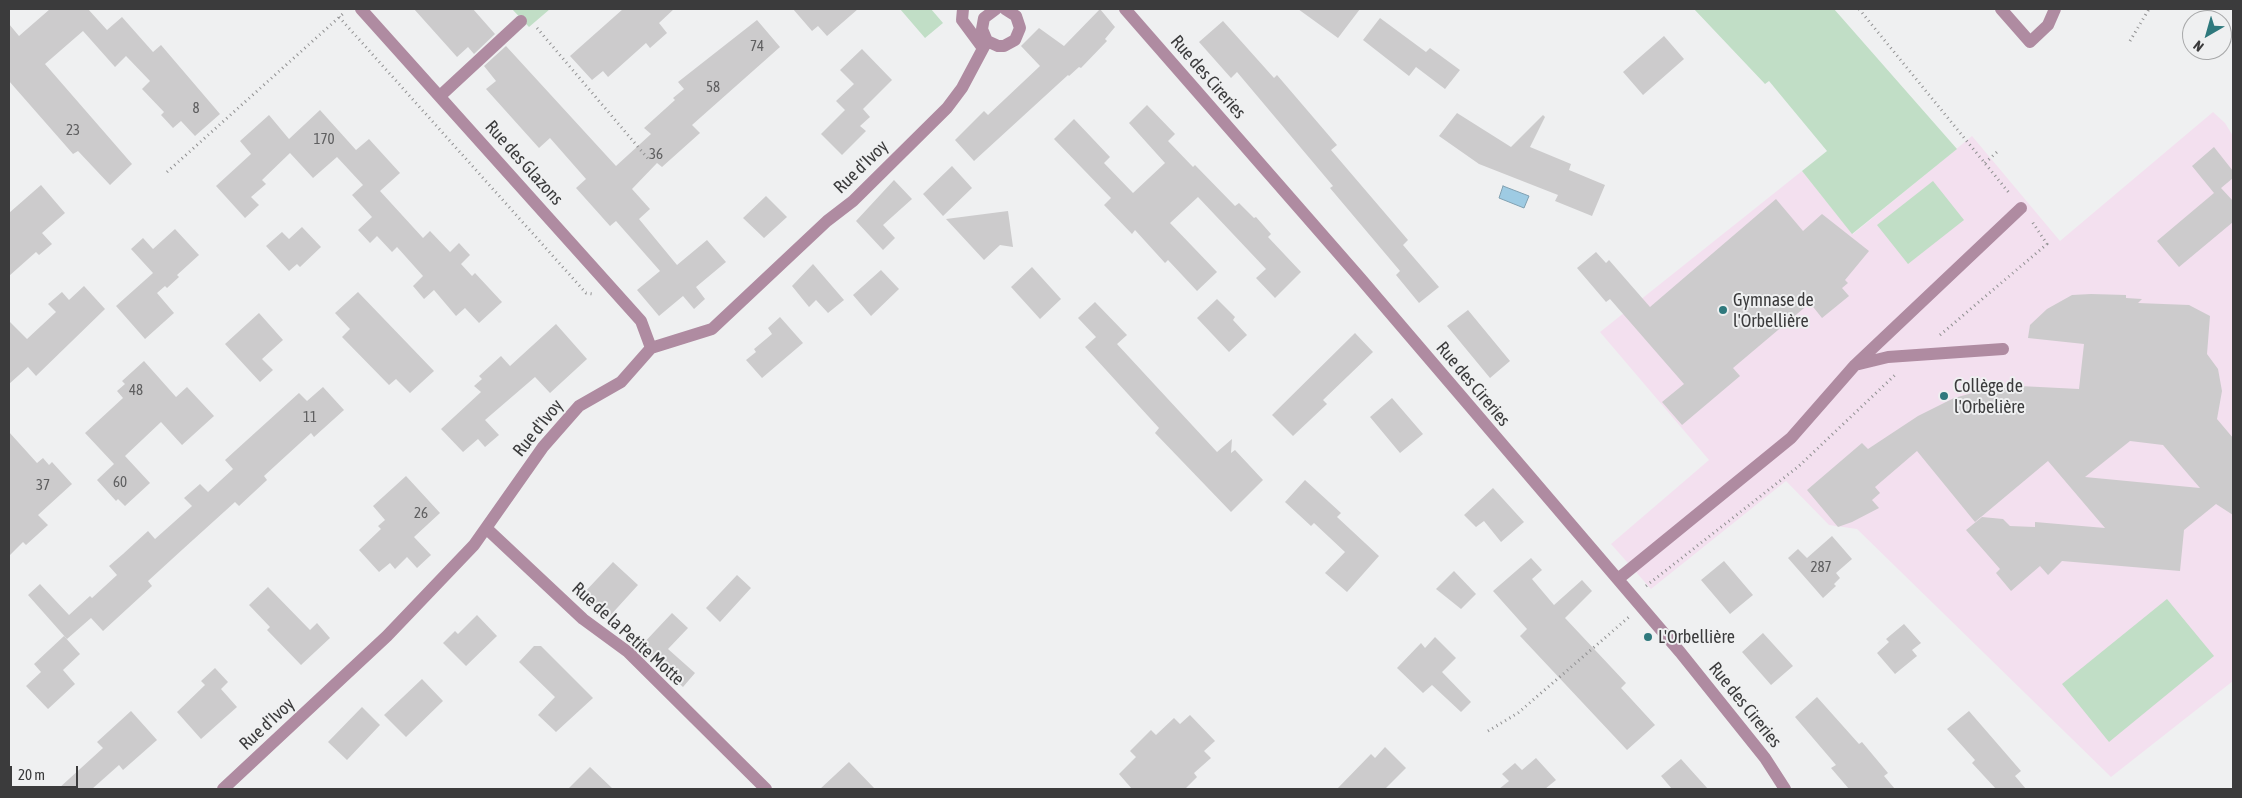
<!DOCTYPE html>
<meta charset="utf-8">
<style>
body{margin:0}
#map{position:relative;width:2242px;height:798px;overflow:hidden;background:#eff0f1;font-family:"Asap Condensed",sans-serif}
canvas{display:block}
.frame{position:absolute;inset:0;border:10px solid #3b3b3c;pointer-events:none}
.north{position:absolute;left:2182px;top:10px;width:50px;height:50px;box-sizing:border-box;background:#eff0f1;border:1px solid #a7a8a9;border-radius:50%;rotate:218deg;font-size:14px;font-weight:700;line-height:20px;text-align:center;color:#3b3b3c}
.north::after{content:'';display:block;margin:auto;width:18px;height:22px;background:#2f797d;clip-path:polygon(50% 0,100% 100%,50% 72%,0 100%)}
.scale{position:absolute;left:10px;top:766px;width:68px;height:22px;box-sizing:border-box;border:2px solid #3b3b3c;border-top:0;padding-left:6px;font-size:15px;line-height:18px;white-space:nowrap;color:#3b3b3c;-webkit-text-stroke:4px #eff0f1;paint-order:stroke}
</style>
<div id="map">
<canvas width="2242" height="798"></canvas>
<div class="frame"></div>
<div class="north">N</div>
<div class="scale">20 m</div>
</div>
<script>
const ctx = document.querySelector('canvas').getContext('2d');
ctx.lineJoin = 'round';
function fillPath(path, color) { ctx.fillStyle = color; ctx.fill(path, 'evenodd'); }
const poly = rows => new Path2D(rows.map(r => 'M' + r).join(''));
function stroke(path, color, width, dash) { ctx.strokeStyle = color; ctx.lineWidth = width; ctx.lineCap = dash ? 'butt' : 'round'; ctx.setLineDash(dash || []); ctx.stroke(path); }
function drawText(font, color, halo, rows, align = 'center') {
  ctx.font = font + ' "Asap Condensed",sans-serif'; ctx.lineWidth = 4; ctx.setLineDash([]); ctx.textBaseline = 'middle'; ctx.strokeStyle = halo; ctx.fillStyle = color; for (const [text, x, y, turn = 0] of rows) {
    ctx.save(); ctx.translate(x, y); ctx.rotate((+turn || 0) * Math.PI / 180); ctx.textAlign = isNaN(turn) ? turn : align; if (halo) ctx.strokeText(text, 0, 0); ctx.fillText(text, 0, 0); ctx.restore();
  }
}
fillPath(poly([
 [2213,112,2225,123,2233,136,2233,681,2111,777,1857,529,1829,525,1786,481,1651,589,1611,544,1709,460,1600,332,1802,171,1853,234,1972,136,2060,241]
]), '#f3e0ef');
fillPath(poly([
 [512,9,550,9,529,27],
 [900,9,931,9,943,23,925,38],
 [1694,9,1834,9,1957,149,1852,234,1802,171,1827,151,1769,81,1765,84],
 [1933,181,1964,220,1908,264,1877,225],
 [2167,599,2214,656,2109,742,2062,684]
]), '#c1dec6');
const water = poly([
 [1503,186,1529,196,1524,208,1499,198,1503,186]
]);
fillPath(water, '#9ecbe3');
stroke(water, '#80a0b1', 1);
fillPath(poly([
 [50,9,88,9,107,30,122,17,153,52,161,45,220,114,195,136,181,121,173,128,161,115,164,112,142,89,150,81,126,56,115,67,83,31,45,64,132,164,110,185,78,151,73,154,9,81,9,24,19,36],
 [414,9,473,9,495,34,474,54,468,47,457,57],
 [623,9,674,9,659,23,667,33,650,48,646,43,608,77,603,71,592,80,570,56],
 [793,9,858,9,827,36,818,26,812,31],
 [1100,9,1115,27,1105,39,1107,41,1081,68,1079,67,1069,76,1068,75,974,161,955,140,984,111,988,115,1040,66,1021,46,1039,28,1064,46],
 [1298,9,1360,9,1338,38],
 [1380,18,1426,52,1430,48,1460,70,1445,89,1416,67,1409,76,1363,40],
 [757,20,780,47,692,125,700,133,662,167,657,163,632,189,650,209,639,219,677,265,707,240,726,262,696,287,705,299,694,309,683,296,659,316,637,290,660,271,616,221,610,226,576,188,586,179,550,138,539,148,486,89,496,81,484,66,506,46,616,166,651,134,644,128,675,100,673,98,684,89,678,82],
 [1223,21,1274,78,1277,75,1337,145,1331,150,1408,240,1403,245,1439,287,1419,303,1396,275,1400,271,1330,188,1333,186,1237,72,1231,78,1199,42],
 [1664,36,1684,59,1643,95,1623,72],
 [862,49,892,80,863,109,870,117,860,126,866,131,842,155,821,134,845,110,836,101,854,84,840,70],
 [1147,105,1175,134,1168,141,1193,167,1195,165,1235,206,1239,203,1254,218,1256,217,1271,234,1268,237,1301,272,1275,298,1256,278,1266,269,1198,197,1170,223,1217,272,1197,291,1168,260,1165,263,1135,230,1132,234,1104,205,1111,198,1054,139,1074,119,1110,157,1104,163,1133,193,1165,163,1129,123],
 [320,110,356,150,369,139,400,173,380,191,423,238,430,231,450,252,459,243,470,255,461,264,472,276,475,273,502,302,479,323,465,308,456,316,434,290,424,299,413,286,423,276,397,247,392,252,377,236,370,243,358,230,372,217,352,195,363,185,337,157,313,178,290,153,262,180,266,184,251,197,259,205,245,218,216,186,251,154,240,141,269,115,289,139],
 [1457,113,1511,147,1543,115,1545,117,1530,147,1571,164,1569,170,1605,185,1592,216,1555,201,1558,195,1479,164,1439,136],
 [2214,147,2233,171,2233,178,2221,188,2233,201,2233,222,2179,267,2157,241,2214,193,2192,166],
 [952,166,972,188,943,216,923,194],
 [894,180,912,199,883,225,895,238,883,250,856,221],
 [41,185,65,213,42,233,52,244,39,255,36,252,9,276,9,213],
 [766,196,787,217,764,238,743,218],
 [1776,199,1803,231,1822,214,1869,251,1845,280,1848,283,1842,288,1849,296,1822,318,1810,303,1733,368,1740,376,1682,425,1662,402,1684,384,1610,299,1606,302,1577,268,1596,252,1606,263,1609,260,1650,307],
 [1008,211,1013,247,1000,245,984,260,946,219],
 [302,227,321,247,300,267,297,264,289,271,266,246,282,232,289,239],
 [175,229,199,255,177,275,179,277,167,288,165,286,157,293,174,313,145,339,116,306,153,273,131,249,143,238,153,249],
 [813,264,844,300,828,313,816,300,809,307,792,286],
 [1032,267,1061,299,1040,319,1011,287],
 [881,270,899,289,871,316,853,295],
 [84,286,105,309,36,376,28,367,9,384,9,321,27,339,56,312,48,304,62,292,69,300],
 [358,292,434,371,410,393,396,379,389,385,342,337,350,329,335,313],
 [2091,294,2126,295,2126,298,2142,299,2138,303,2189,305,2210,316,2207,354,2218,369,2222,391,2217,419,2233,438,2233,515,2216,504,2184,530,2180,571,2062,561,2048,575,2040,566,2011,591,1996,573,2000,569,1966,530,1982,517,2003,519,2010,526,2035,527,2035,522,2105,528,2048,461,1975,522,1917,451,1875,487,1880,493,1872,500,1879,508,1852,522,1838,527,1807,490,1862,443,1868,449,1918,416,1954,398,1980,391,2020,386,2079,389,2084,344,2028,338,2030,325,2047,309,2072,295],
 [2130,441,2163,445,2200,488,2085,477],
 [1217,299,1235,317,1233,320,1247,335,1229,352,1197,318],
 [1095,302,1127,335,1117,344,1217,452,1232,439,1231,453,1235,450,1263,480,1231,512,1155,433,1159,428,1085,347,1096,337,1078,318],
 [1468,310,1510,361,1490,378,1447,326],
 [259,313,283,340,262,359,273,370,260,382,225,344],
 [780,317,803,343,762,378,746,360,756,352,754,349,772,334,768,328],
 [556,324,587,359,550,393,535,377,485,420,499,435,485,447,478,439,463,452,441,429,481,392,474,386,482,379,479,376,501,356,510,366],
 [1355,333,1373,352,1323,400,1327,404,1293,436,1272,415],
 [144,361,176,397,187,387,214,416,182,445,161,422,125,456,150,483,125,506,118,499,116,501,97,480,114,464,85,433,123,398,117,391,125,384,122,381],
 [323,387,344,410,314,437,311,433,264,476,267,480,239,506,235,502,183,549,148,581,152,586,103,631,91,618,67,639,28,595,40,584,69,615,90,596,92,598,117,575,109,566,123,554,148,531,155,539,192,506,184,498,200,484,208,492,233,469,225,460,299,393,307,401],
 [1392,398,1423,434,1400,453,1370,417],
 [9,432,37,463,43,458,49,465,52,462,72,484,38,515,48,525,26,545,23,542,9,556],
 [406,476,440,513,414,537,431,555,417,568,407,557,395,569,390,563,379,572,359,550,381,529,378,526,385,520,373,506],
 [1305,480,1341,513,1337,517,1379,556,1347,592,1325,573,1345,552,1314,523,1311,526,1285,502],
 [1493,488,1524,522,1501,542,1484,521,1476,527,1464,515],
 [1832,536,1852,559,1836,573,1840,578,1834,584,1836,586,1823,598,1788,558,1798,549,1807,558],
 [1531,558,1542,570,1532,579,1554,605,1582,580,1592,591,1565,618,1626,683,1621,688,1655,725,1627,750,1520,636,1527,629,1493,591],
 [1724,561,1753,595,1730,614,1701,580],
 [613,562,638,585,608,618,581,596],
 [1454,571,1476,594,1461,609,1436,589],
 [737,575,751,588,720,622,706,608],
 [268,587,310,630,317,623,330,638,301,665,267,630,270,627,249,605],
 [672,613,688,628,668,649,695,673,683,687,640,647],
 [477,615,497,636,466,666,443,643,455,631,458,634],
 [1904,624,1921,643,1912,650,1917,656,1895,674,1877,653,1889,642,1886,639],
 [1763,633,1793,666,1771,685,1742,652],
 [64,636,80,654,63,670,75,684,48,709,26,686,41,672,34,664],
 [1435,637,1456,658,1442,672,1471,702,1461,712,1432,685,1423,693,1397,668,1421,643,1425,648],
 [534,646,541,646,593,698,556,732,538,715,555,697,519,662],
 [215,668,228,682,221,689,237,707,201,739,177,712,205,685,201,681],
 [422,679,443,701,406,737,384,715],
 [1817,697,1859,744,1862,742,1888,773,1884,776,1895,789,1849,789,1831,768,1836,765,1795,717],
 [362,707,380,725,347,760,328,742],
 [131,711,157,740,123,770,119,765,92,789,58,789,103,748,97,742],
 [1969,711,2021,771,2015,776,2026,789,1996,789,1972,763,1975,760,1947,729],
 [1190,715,1215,741,1204,751,1211,758,1194,773,1197,777,1185,789,1132,789,1119,774,1136,757,1130,751,1151,730,1156,735,1174,718,1180,724],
 [1385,747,1406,768,1385,789,1337,789,1371,754,1375,758],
 [1536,758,1556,780,1545,789,1499,789,1509,781,1502,774,1515,763,1522,770],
 [1681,759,1708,789,1672,789,1661,776],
 [849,762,875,789,820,789],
 [590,767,613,789,568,789]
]), '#cccbcc');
stroke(poly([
 [1859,9,2010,194],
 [339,17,586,293,593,294],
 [537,28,650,161],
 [2130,41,2149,9],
 [1985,163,1997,152],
 [167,172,345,12],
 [1940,335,2047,244,2031,220],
 [1646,586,1799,466,1896,374],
 [1488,731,1518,713,1629,617]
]), '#919192', 3, [1, 4]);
stroke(poly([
 [361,9,641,321,651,348],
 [963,9,962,20,982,47],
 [996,9,984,18,982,29,987,41,998,46,1004,46,1015,40,1020,28,1016,16,1005,9],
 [1125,9,1361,279,1680,652,1765,758,1785,789],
 [2001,9,2030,42,2048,25,2055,9],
 [440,96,521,21],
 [1855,365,1888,357,2003,349],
 [486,528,583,619,628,652,766,789],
 [1618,579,1791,438,1855,365,2021,208],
 [223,789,387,636,474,545,543,447,579,406,621,382,651,348,712,329,827,221,853,201,947,108,962,88,987,41]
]), '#af8ba1', 12);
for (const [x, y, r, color] of [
 [1723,310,5,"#2f797d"],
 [1944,396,5,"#2f797d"],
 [1648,637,5,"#2f797d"]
]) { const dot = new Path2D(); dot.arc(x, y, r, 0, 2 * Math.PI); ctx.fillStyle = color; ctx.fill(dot); stroke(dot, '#eff0f1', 2); }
drawText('15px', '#5f5f60', null, [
 ["74",757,46],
 ["58",713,87],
 ["8",196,108],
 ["23",73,130],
 ["170",324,139],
 ["36",656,154],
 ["48",136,390],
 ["11",310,417],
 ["60",120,482],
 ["37",43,485],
 ["26",421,513],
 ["287",1821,567]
]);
drawText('18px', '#3b3b3c', '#eff0f1', [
 ["Rue des Cireries",1208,77,49],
 ["Rue des Glazons",524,163,48],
 ["Rue d'Ivoy",861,167,-44],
 ["Rue des Cireries",1473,384,50],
 ["Rue d'Ivoy",538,428,-51],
 ["Rue de la Petite Motte",628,634,42],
 ["Rue des Cireries",1745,705,51],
 ["Rue d'Ivoy",267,724,-43]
]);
drawText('18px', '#3b3b3c', '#eff0f1', [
 ["Gymnase de",1733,300],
 ["l'Orbellière",1733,321],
 ["Collège de",1954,386],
 ["l'Orbelière",1954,407],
 ["L'Orbellière",1658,637]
], 'left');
</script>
